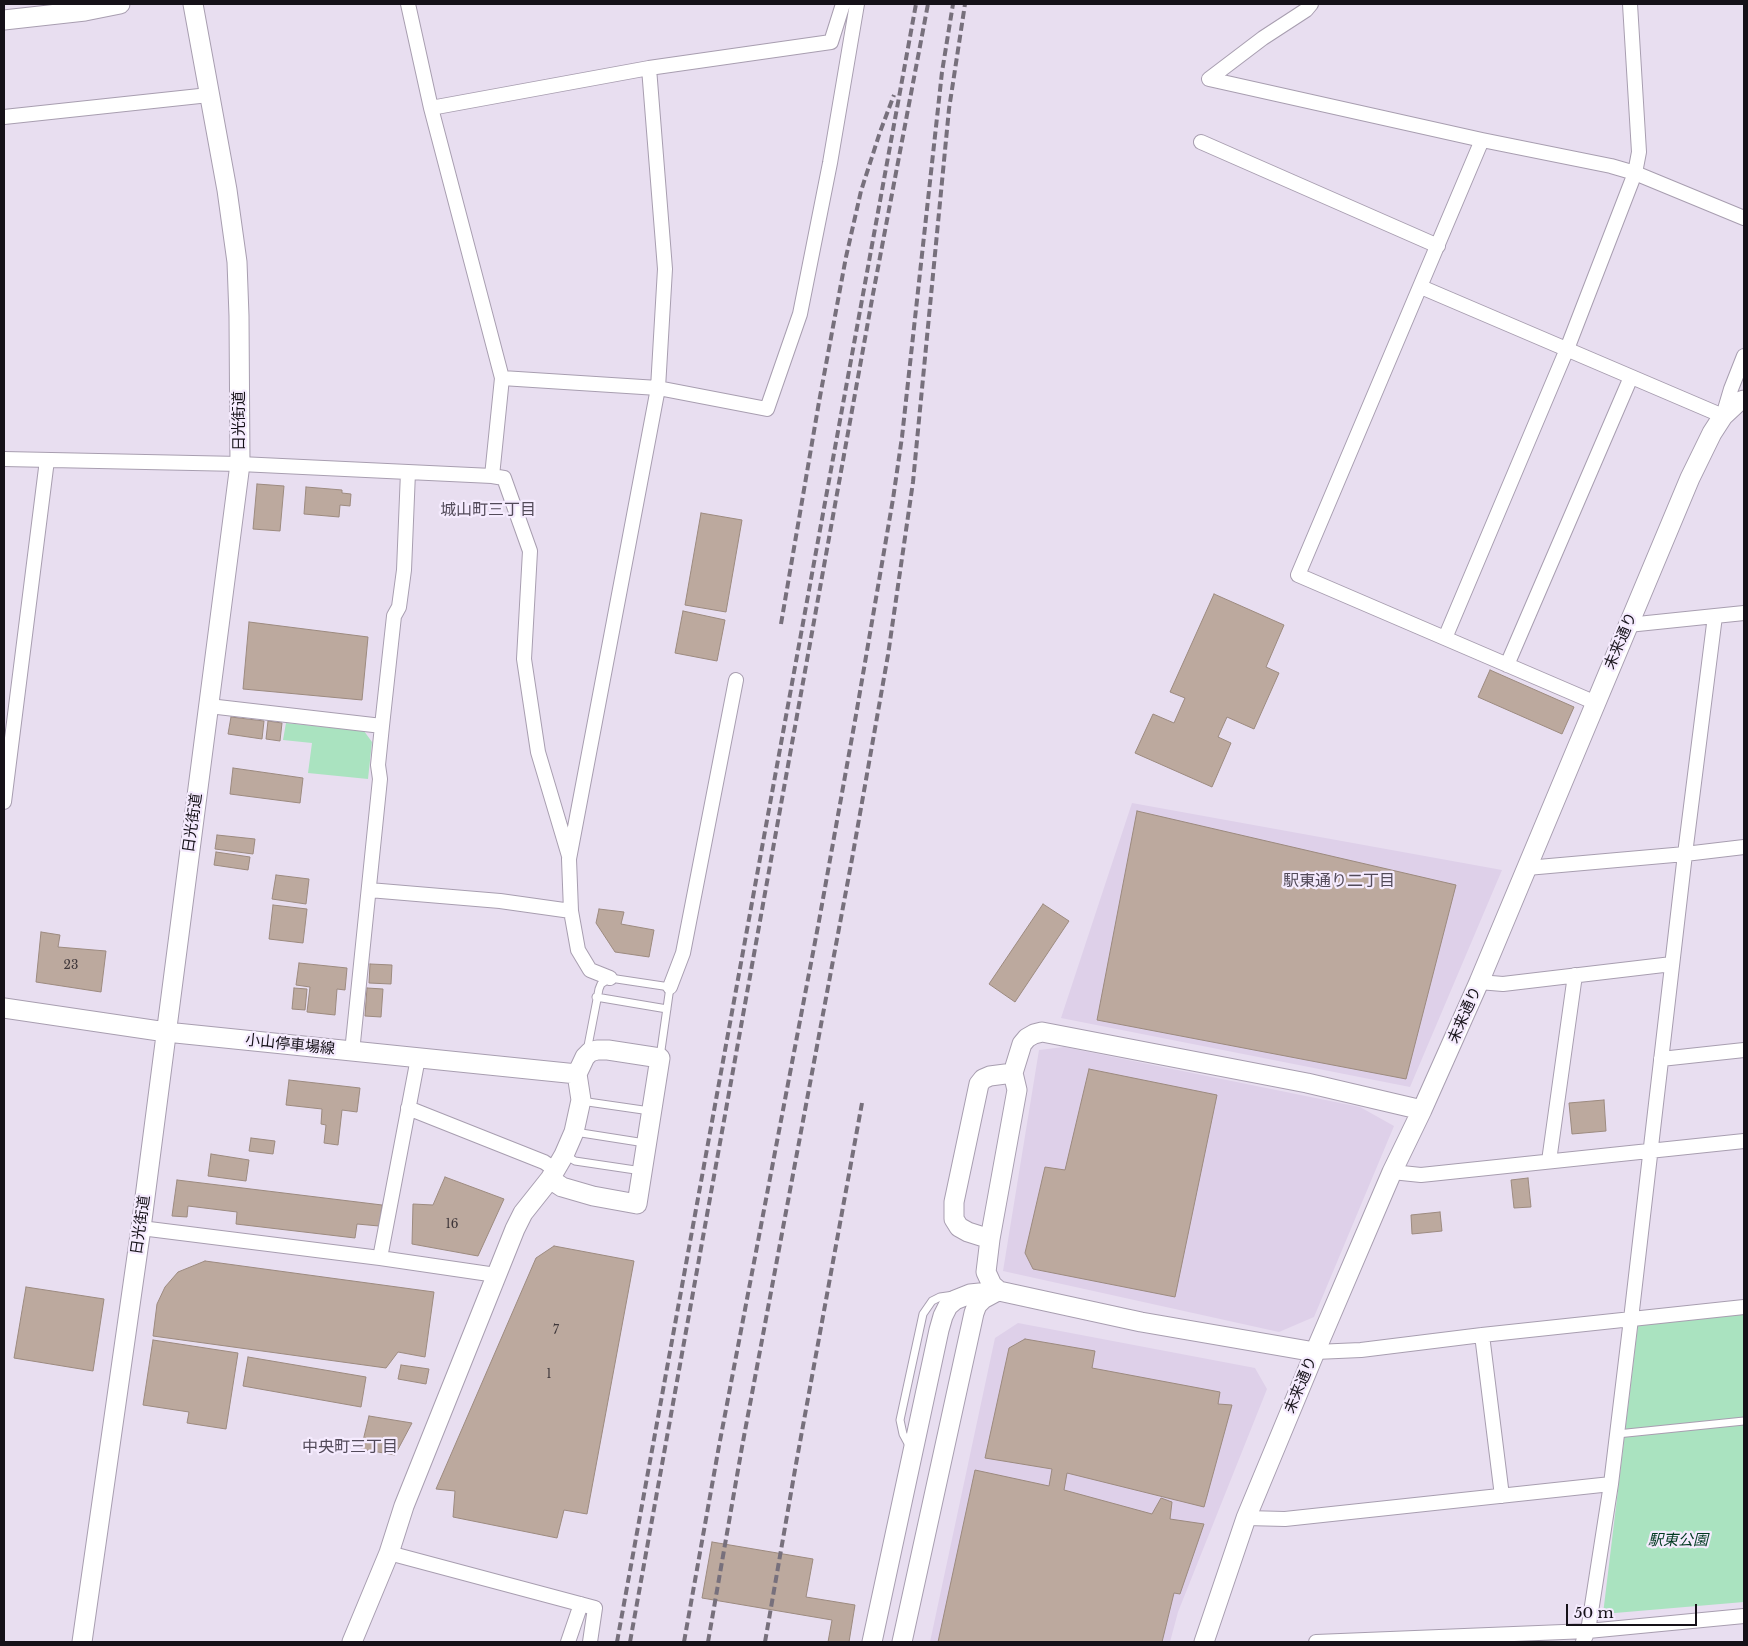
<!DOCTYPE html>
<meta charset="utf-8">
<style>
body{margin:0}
#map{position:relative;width:1748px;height:1646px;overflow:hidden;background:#e8def0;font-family:"Libre Baskerville",serif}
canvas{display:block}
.frame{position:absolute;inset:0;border:5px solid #151118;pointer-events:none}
.scale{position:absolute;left:1566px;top:1604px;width:131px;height:22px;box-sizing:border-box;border:2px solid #151118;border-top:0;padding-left:6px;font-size:15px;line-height:18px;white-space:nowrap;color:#151118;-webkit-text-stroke:4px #f5ebfe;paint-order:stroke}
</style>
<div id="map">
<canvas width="1748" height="1646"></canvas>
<div class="frame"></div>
<div class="scale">50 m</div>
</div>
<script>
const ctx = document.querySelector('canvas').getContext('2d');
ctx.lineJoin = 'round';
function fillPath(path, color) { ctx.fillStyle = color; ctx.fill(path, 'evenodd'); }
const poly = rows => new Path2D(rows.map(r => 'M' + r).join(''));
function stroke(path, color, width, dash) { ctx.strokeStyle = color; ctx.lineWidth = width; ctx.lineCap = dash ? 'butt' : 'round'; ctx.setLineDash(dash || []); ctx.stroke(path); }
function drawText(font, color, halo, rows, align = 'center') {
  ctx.font = font + ' "Libre Baskerville","Noto Sans JP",serif'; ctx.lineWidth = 4.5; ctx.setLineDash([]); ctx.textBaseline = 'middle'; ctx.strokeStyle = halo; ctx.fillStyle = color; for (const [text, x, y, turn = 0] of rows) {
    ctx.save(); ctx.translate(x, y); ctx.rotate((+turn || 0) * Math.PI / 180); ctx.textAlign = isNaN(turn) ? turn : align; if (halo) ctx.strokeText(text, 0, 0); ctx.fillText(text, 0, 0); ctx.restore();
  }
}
fillPath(poly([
 [1132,803,1502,870,1410,1087,1061,1018],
 [1064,1047,1360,1107,1394,1126,1314,1317,1279,1332,1003,1271,1039,1050],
 [1018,1323,1255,1368,1267,1389,1178,1612,1170,1642,930,1642,995,1338]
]), '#ded0e9');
fillPath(poly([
 [286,723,364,731,372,742,368,779,308,773,312,743,283,740],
 [1744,1311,1744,1602,1603,1614,1638,1325]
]), '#aae3c0');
const building = poly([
 [257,484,284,486,280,531,253,529,257,484],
 [306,487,342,490,342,493,351,494,350,506,340,505,339,517,304,514,306,487],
 [701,513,742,520,726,612,685,605,701,513],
 [1214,594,1284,625,1266,667,1279,673,1254,729,1227,717,1218,737,1231,743,1212,787,1135,753,1153,714,1174,723,1185,698,1170,692,1214,594],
 [683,611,725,620,717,661,675,653,683,611],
 [249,622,368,637,362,700,243,689,249,622],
 [1490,670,1574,707,1562,734,1478,697,1490,670],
 [231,717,264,721,262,739,228,734,231,717],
 [268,721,282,723,280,741,266,739,268,721],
 [233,768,303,778,300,803,230,794,233,768],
 [1137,811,1456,885,1406,1079,1097,1020,1137,811],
 [217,835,255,839,253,854,215,849,217,835],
 [216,852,250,857,248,870,214,865,216,852],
 [276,875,309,879,306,904,272,899,276,875],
 [1043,904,1069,921,1015,1002,989,984,1043,904],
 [273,905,307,909,303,943,269,939,273,905],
 [599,909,624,912,621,924,654,930,649,957,615,952,596,923,599,909],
 [41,932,60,935,58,947,106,951,101,992,36,982,41,932],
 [299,963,347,968,345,990,337,989,335,1015,307,1012,310,987,296,985,299,963],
 [370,964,392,965,391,984,369,983,370,964],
 [294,988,307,989,305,1010,292,1009,294,988],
 [367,988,383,989,381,1017,365,1016,367,988],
 [1089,1069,1217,1095,1175,1297,1033,1269,1025,1253,1045,1167,1065,1170,1089,1069],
 [289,1080,360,1088,357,1112,342,1110,338,1145,324,1143,326,1125,321,1124,322,1109,286,1105,289,1080],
 [1604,1100,1606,1131,1572,1134,1569,1103,1604,1100],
 [251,1138,275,1141,273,1154,249,1151,251,1138],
 [211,1154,249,1160,246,1181,208,1176,211,1154],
 [445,1177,504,1199,478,1256,412,1244,413,1204,433,1205,445,1177],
 [1528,1178,1531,1207,1514,1208,1511,1180,1528,1178],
 [177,1180,382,1205,379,1226,357,1224,355,1238,236,1224,237,1212,188,1206,187,1217,172,1216,177,1180],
 [1440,1212,1442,1231,1412,1234,1411,1215,1440,1212],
 [554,1246,634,1261,587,1514,564,1510,557,1538,453,1517,455,1491,436,1489,536,1258,554,1246],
 [205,1261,434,1292,425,1357,398,1352,386,1368,153,1336,157,1304,165,1287,178,1272,205,1261],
 [26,1287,104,1299,93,1371,14,1358,26,1287],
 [1025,1339,1095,1351,1092,1368,1220,1392,1218,1404,1232,1405,1204,1507,1067,1473,1064,1490,1152,1514,1161,1498,1172,1502,1170,1519,1204,1524,1180,1594,1174,1593,1162,1642,938,1642,975,1470,1049,1486,1052,1469,985,1458,1009,1348,1025,1339],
 [153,1340,238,1353,226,1429,187,1423,189,1412,143,1405,153,1340],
 [248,1357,366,1377,361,1407,243,1386,248,1357],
 [401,1365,429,1369,426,1384,398,1379,401,1365],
 [369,1416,412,1423,395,1455,361,1449,369,1416],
 [712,1542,813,1559,806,1597,855,1605,849,1642,828,1642,832,1620,702,1598,712,1542]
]);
fillPath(building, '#bca99e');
stroke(building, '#9c8a7f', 1);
const lane = poly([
 [596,997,667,1009],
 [587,1051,599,989,601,984,610,978,670,987,660,1057],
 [581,1101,650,1111],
 [575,1132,645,1143],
 [565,1155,575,1161,642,1171],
 [1617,1434,1744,1421],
 [910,1447,903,1434,900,1420,923,1314,932,1301,940,1297,954,1295]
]);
const street = poly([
 [408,4,431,108,502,378,492,476],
 [1311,4,1306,10,1263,38,1209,79,1482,140,1611,166,1635,173,1744,218],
 [431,108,649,68,831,42,843,4],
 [4,117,209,95],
 [1482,140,1298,575,1596,703],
 [1201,142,1438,246],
 [1421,287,1723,416,1731,389,1744,356],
 [502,378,658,388,767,409,800,314,830,163,857,4],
 [4,459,240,464,492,476,504,478,530,551,524,659,538,752,569,856],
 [1628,625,1744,613],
 [1445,638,1567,349,1635,173,1639,152,1630,4],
 [1507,665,1631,377],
 [209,706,382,726],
 [4,802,47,460],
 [1527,868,1685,854,1744,847],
 [369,890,500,901,571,911],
 [610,978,590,970,578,950,571,911,569,859,658,388,665,269,649,68],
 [1479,982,1503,984,1672,964],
 [670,987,683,953,736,680],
 [352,1052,380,779,378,765,382,726,394,616,399,607,404,570,408,472],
 [1661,1059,1744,1050],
 [408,1108,544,1162,556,1170],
 [1549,1161,1575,975],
 [1392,1172,1421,1175,1744,1141],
 [141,1228,380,1258,496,1275],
 [380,1258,418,1058],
 [1482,1335,1502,1496],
 [1315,1352,1361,1350,1482,1335,1744,1307],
 [1246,1518,1285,1519,1611,1484],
 [389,1553,595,1608,590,1642],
 [568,1642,581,1604],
 [1316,1642,1588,1631,1744,1616],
 [1583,1642,1588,1631,1611,1484,1631,1319,1685,854,1715,616]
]);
const secondary = poly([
 [4,20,85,11,120,4],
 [4,1008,166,1032,577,1074],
 [990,1239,968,1232,959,1227,954,1219,954,1202,979,1084,983,1079,990,1076,1013,1073],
 [999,1291,992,1285,986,1272,990,1239,1017,1090,1013,1073,1022,1044,1027,1038,1034,1034,1042,1032,1307,1083,1422,1110],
 [82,1642,141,1228,240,464,239,316,237,262,227,190,193,4],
 [352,1642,389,1553,404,1506,515,1229,523,1213,550,1179,564,1155,574,1132,581,1100,577,1074,585,1057,590,1052,597,1050,608,1050,660,1058,637,1204,593,1196,562,1187,550,1179],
 [872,1642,939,1330,943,1316,948,1306,955,1300,970,1294,999,1291,1141,1322,1315,1352],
 [902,1642,974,1313,977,1305,983,1299,996,1292],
 [1204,1642,1246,1518,1315,1352,1392,1172,1422,1110,1479,982,1690,478,1712,433,1723,416,1738,402,1744,400]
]);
stroke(lane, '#a89eb0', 9);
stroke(street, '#a89eb0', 16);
stroke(secondary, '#a89eb0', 21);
stroke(lane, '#fff', 7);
stroke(street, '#fff', 14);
stroke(secondary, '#fff', 19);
stroke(poly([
 [781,624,819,402,846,257,861,191,880,132,894,95],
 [617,1642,916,4],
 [630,1642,873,294,928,4],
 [684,1642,719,1446,819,921,856,715,893,499,902,437,942,72,953,4],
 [708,1642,742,1447,852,859,888,655,913,482,949,109,965,4],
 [765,1642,796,1464,862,1103]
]), '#77707c', 4, [8, 4]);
drawText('12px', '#3f373a', null, [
 ["23",71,966],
 ["16",452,1225],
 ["7",556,1331],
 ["1",549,1375]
]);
drawText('15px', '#151118', '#f5ebfe', [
 ["日光街道",240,421,-90],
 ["未来通り",1621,641,-67],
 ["日光街道",193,823,-82],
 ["未来通り",1465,1015,-66],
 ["小山停車場線",290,1045,6],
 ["日光街道",141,1225,-82],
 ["未来通り",1301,1385,-67]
]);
drawText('italic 15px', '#003920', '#f5ebfe', [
 ["駅東公園",1678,1541]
]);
drawText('16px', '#524a59', '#f5ebfe', [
 ["城山町三丁目",488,510],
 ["駅東通り二丁目",1339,881],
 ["中央町三丁目",350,1447]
]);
</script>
